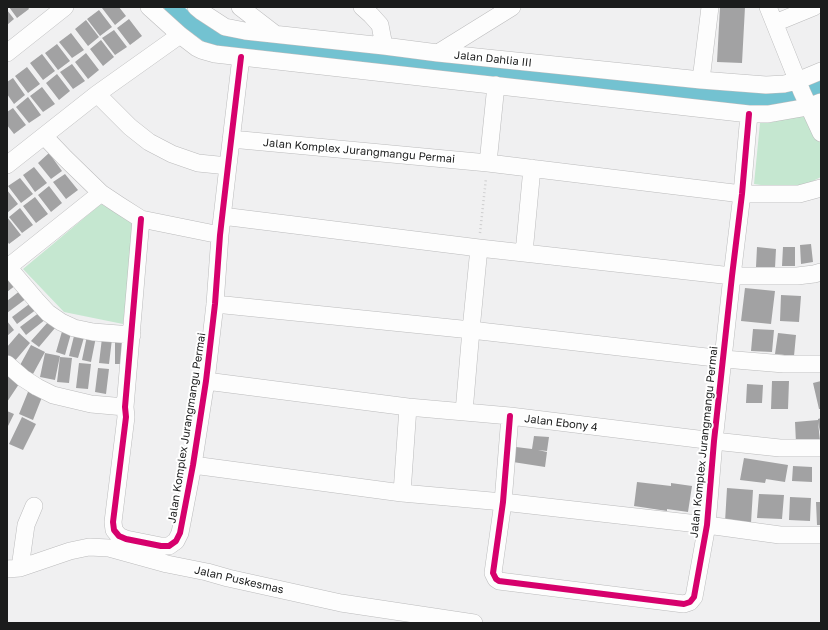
<!DOCTYPE html>
<style>
body{margin:0}
#map{position:relative;width:828px;height:630px;overflow:hidden;background:#f0f0f1;font-family:"Golos Text",sans-serif}
canvas{display:block}
.frame{position:absolute;inset:0;border:8px solid #1b1c1c;pointer-events:none}
</style>
<div id="map">
<canvas width="828" height="630"></canvas>
<div class="frame"></div>
</div>
<script>
const ctx = document.querySelector('canvas').getContext('2d');
ctx.lineJoin = 'round';
function fillPath(path, color) { ctx.fillStyle = color; ctx.fill(path, 'evenodd'); }
const poly = rows => new Path2D(rows.map(r => 'M' + r).join(''));
function stroke(path, color, width, dash) { ctx.strokeStyle = color; ctx.lineWidth = width; ctx.lineCap = dash ? 'butt' : 'round'; ctx.setLineDash(dash || []); ctx.stroke(path); }
function drawText(font, color, halo, rows, align = 'center') {
  ctx.font = font + ' "Golos Text",sans-serif'; ctx.lineWidth = 4; ctx.setLineDash([]); ctx.textBaseline = 'middle'; ctx.strokeStyle = halo; ctx.fillStyle = color; for (const [text, x, y, turn = 0] of rows) {
    ctx.save(); ctx.translate(x, y); ctx.rotate((+turn || 0) * Math.PI / 180); ctx.textAlign = isNaN(turn) ? turn : align; if (halo) ctx.strokeText(text, 0, 0); ctx.fillText(text, 0, 0); ctx.restore();
  }
}
fillPath(poly([
 [809,112,821,140,821,177,795,190,754,184,760,123,769,123],
 [101,204,135,223,123,324,64,312,23,269]
]), '#c5e7d0');
stroke(poly([
 [172,7,183,17,208,35,230,42,772,101,785,100,821,86]
]), '#73c2d1', 16);
fillPath(poly([
 [9,7,28,7,29,9,17,18],
 [104,7,119,7,126,16,115,25,102,8],
 [720,7,745,7,742,63,717,62],
 [7,10,14,19,7,25],
 [99,10,112,27,100,36,87,19],
 [129,19,142,36,130,45,117,28],
 [86,20,99,37,88,46,75,29],
 [114,30,127,47,115,55,102,38],
 [71,33,84,50,72,58,59,42],
 [101,40,114,57,103,66,90,49],
 [57,44,70,61,58,70,45,53],
 [86,53,99,70,88,79,75,62],
 [42,54,55,71,43,80,30,63],
 [72,64,85,81,73,89,60,72],
 [27,67,40,84,28,93,15,76],
 [57,74,70,91,59,100,46,83],
 [13,78,25,95,14,104,7,94,7,82],
 [42,87,55,104,43,112,30,96],
 [28,97,41,115,29,123,16,107],
 [13,108,26,125,14,134,7,125,7,112],
 [49,153,62,171,51,179,38,163],
 [34,167,47,183,35,192,23,175],
 [65,174,78,190,66,199,53,182],
 [20,178,33,194,21,203,8,186],
 [49,186,62,203,51,212,38,195],
 [7,190,18,204,7,213],
 [35,197,48,214,36,223,23,206],
 [20,208,33,225,22,233,9,217],
 [7,217,21,235,9,244,7,241],
 [811,244,813,262,801,264,800,245],
 [757,247,776,249,775,268,756,267],
 [783,247,795,247,795,266,782,266],
 [11,278,16,285,7,292,7,280],
 [745,288,775,291,771,324,741,321],
 [21,290,27,298,7,313,7,301],
 [781,295,801,296,799,322,780,321],
 [32,302,37,309,17,324,12,317],
 [40,312,46,319,26,335,20,327],
 [7,321,14,330,7,336],
 [48,322,55,328,39,347,31,341],
 [63,328,72,330,65,355,56,352],
 [753,329,774,330,772,352,751,351],
 [75,332,85,334,78,358,69,356],
 [19,333,30,343,14,362,7,357,7,347],
 [778,333,796,335,794,356,775,354],
 [87,336,96,337,91,362,82,360],
 [102,338,112,339,109,364,99,363],
 [115,338,125,339,124,364,115,364],
 [31,345,45,352,33,374,19,367],
 [45,353,60,356,55,380,40,377],
 [60,357,72,358,69,383,57,382],
 [79,363,91,364,88,389,76,388],
 [98,368,109,369,106,394,95,392],
 [7,375,21,381,7,402],
 [772,381,789,381,788,409,771,409],
 [821,381,821,409,819,409,813,383],
 [747,384,763,385,762,403,746,403],
 [30,387,44,392,33,420,19,414],
 [7,411,14,414,7,428],
 [22,417,36,424,23,450,9,444],
 [821,418,821,432,820,432,818,422,820,441,796,443,795,422,818,420,818,419],
 [534,436,549,437,547,451,538,450,547,452,545,467,513,462,516,447,532,449],
 [744,458,788,465,785,482,766,479,765,483,740,480],
 [793,466,812,467,812,482,792,481],
 [637,482,671,486,671,483,692,486,688,512,667,509,667,511,634,506],
 [727,488,753,490,751,523,725,522],
 [759,494,784,495,782,519,757,518],
 [790,497,811,498,810,521,789,520],
 [816,502,821,502,821,525,817,525]
]), '#a2a2a3');
const street = poly([
 [149,7,180,35,197,48,201,50,215,54,749,114,768,114,808,107,821,102],
 [196,7,202,12,225,27,245,31,384,46,438,53,701,80,766,85,784,84,797,81,821,71],
 [240,7,275,34],
 [362,7,371,15,380,25,384,46],
 [768,7,802,92,821,133],
 [775,23,814,7],
 [7,53,65,7],
 [438,53,512,7],
 [701,80,710,7],
 [97,94,130,127,149,142,172,154,198,163,228,166],
 [44,136,65,158,101,193,119,205,141,219,220,235],
 [231,139,488,163,742,194,799,194,821,188],
 [488,163,496,85],
 [7,165,97,94,180,35],
 [222,216,479,248,732,276,797,276,814,274,821,272],
 [141,219,125,407,126,417,113,522,114,530,119,536,126,539,161,546,169,546,176,541,180,533,193,465,206,381,215,304,220,235,228,166,241,57],
 [524,253,532,168],
 [8,267,36,300,48,313,61,322,74,328,93,332,132,335],
 [7,268,101,193],
 [215,304,471,330,724,359,784,364,821,364],
 [7,364,23,378,37,387,53,395,91,404,125,407],
 [206,381,408,407,510,416,714,441,780,448,821,448],
 [464,412,471,330,479,248],
 [510,416,503,502,493,573,496,579,499,581,684,604,690,602,694,597,707,525,714,441,732,276,742,194,749,114],
 [193,465,402,493,503,502,707,525,780,535,821,535],
 [402,493,408,407],
 [20,568,26,525,34,506],
 [7,569,20,568,70,551,89,547,109,548,167,564,207,572,228,578,341,603,474,623]
]);
stroke(street, '#bbbbbc', 18);
stroke(poly([
 [480,233,486,178]
]), '#cececf', 2.5, [1, 3]);
stroke(street, '#fdfdfd', 17);
stroke(poly([
 [141,219,125,407,126,417,113,522,114,530,119,536,126,539,161,546,169,546,176,541,180,533,193,465,206,381,215,304,220,235,228,166,241,57],
 [510,416,503,502,493,573,496,579,499,581,684,604,690,602,694,597,707,525,714,441,732,276,742,194,749,114]
]), '#d6006c', 6);
drawText('11px', '#1b1c1c', '#fff', [
 ["Jalan Dahlia III",493,59,6],
 ["Jalan Komplex Jurangmangu Permai",359,151,5],
 ["Jalan Ebony 4",561,423,7],
 ["Jalan Komplex Jurangmangu Permai",187,428,-81],
 ["Jalan Komplex Jurangmangu Permai",704,442,-84],
 ["Jalan Puskesmas",239,580,13]
]);
</script>
